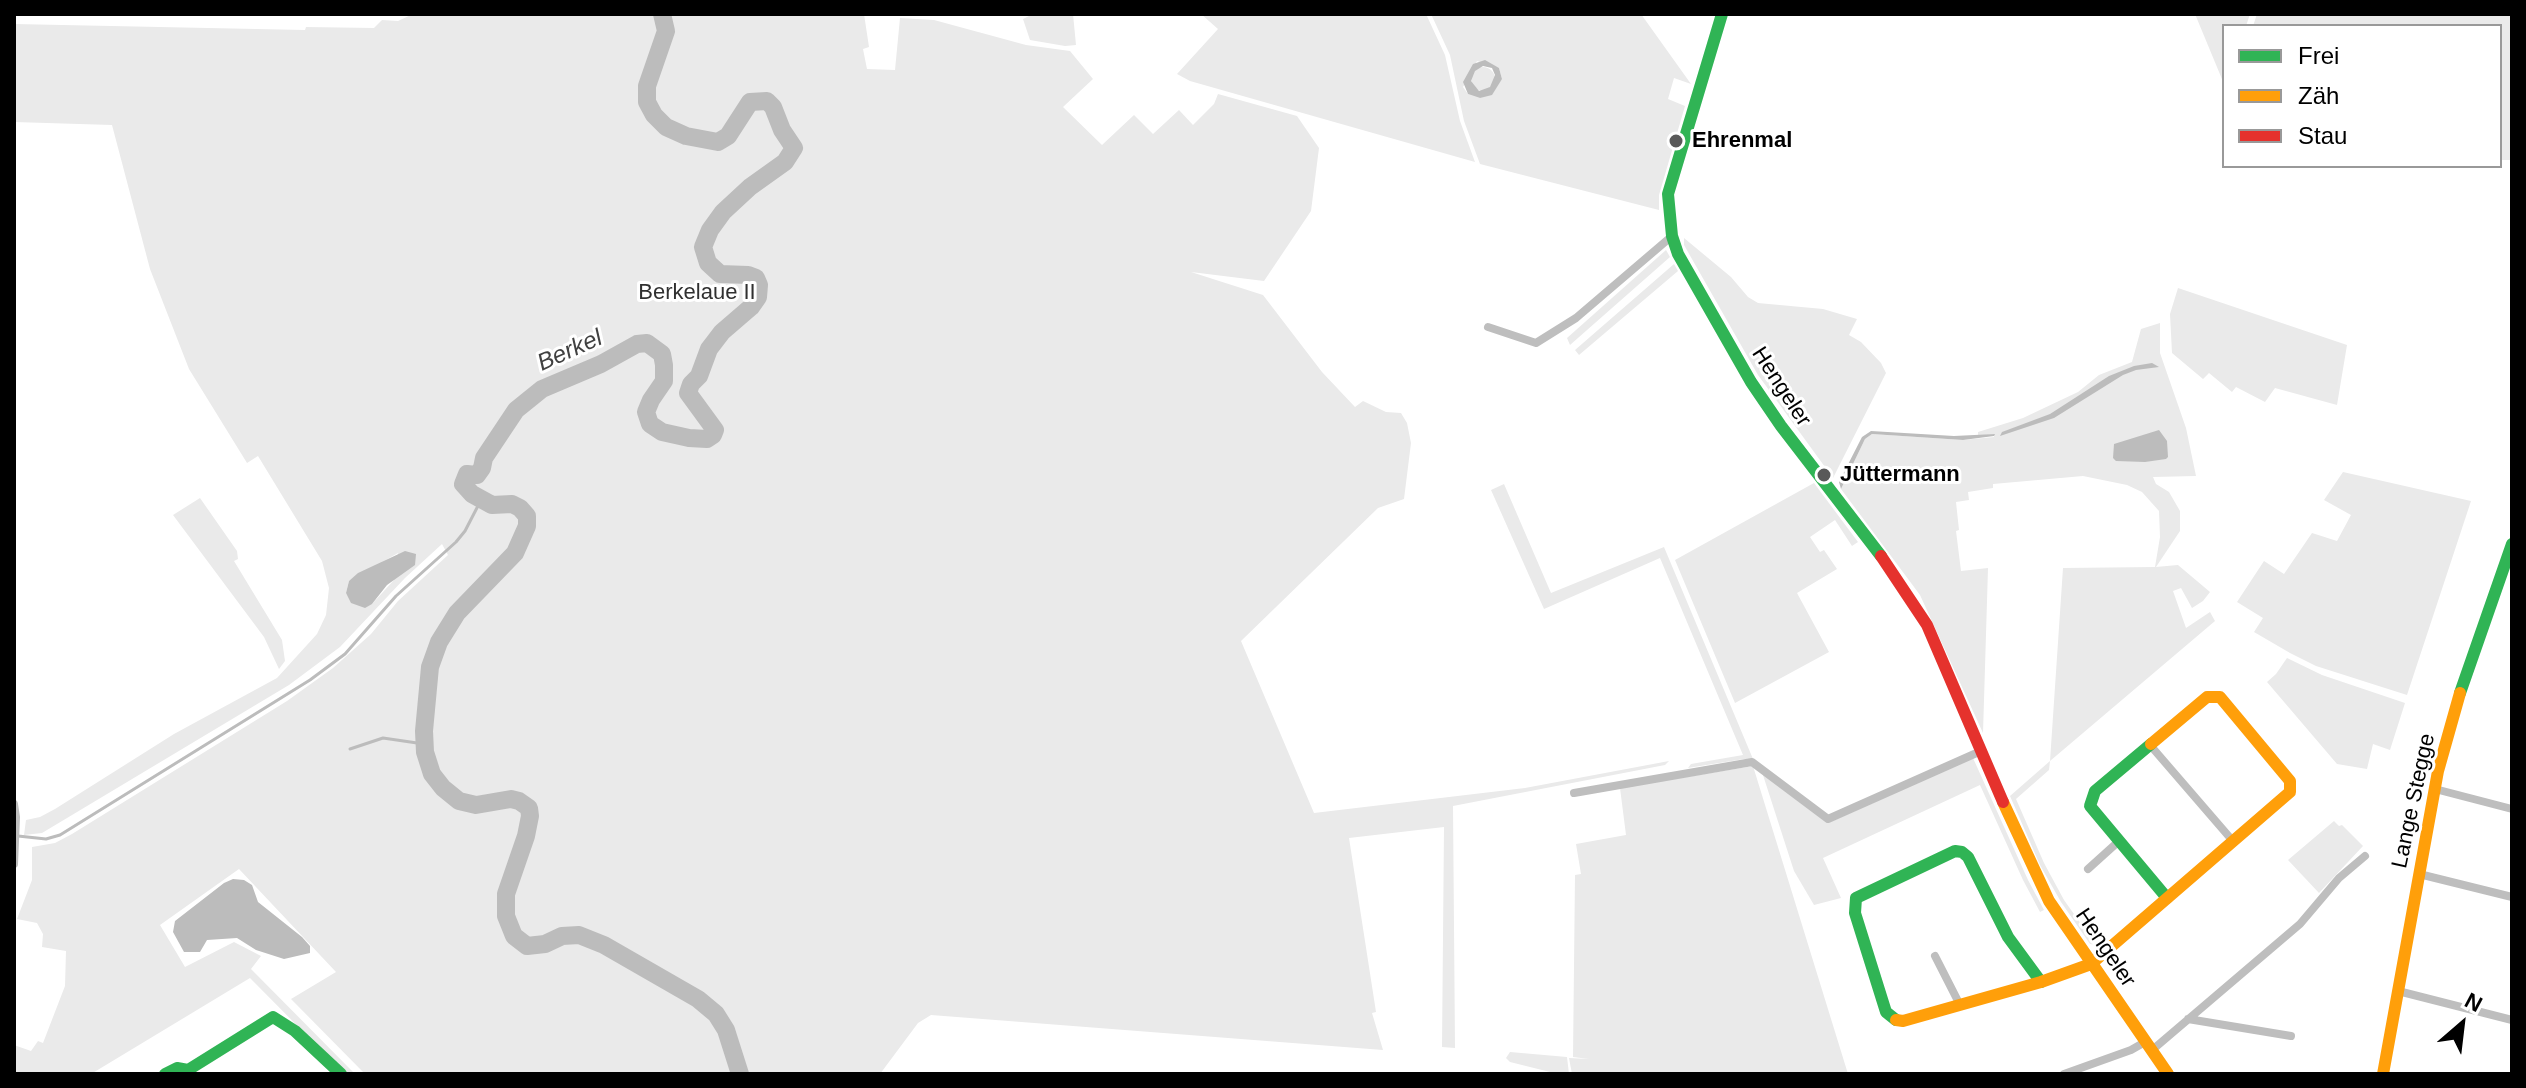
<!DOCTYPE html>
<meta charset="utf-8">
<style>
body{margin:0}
#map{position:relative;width:2526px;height:1088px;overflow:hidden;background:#fff;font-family:Arial,sans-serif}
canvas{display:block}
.frame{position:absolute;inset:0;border:16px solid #000;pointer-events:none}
.legend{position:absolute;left:2222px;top:24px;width:280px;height:144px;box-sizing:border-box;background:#fff;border:2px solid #999;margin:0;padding:10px 14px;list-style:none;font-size:24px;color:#000}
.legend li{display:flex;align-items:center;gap:16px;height:40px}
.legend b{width:40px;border:2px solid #999}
.north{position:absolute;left:2422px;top:984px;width:80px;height:80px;-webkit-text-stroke:6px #fff;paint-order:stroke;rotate:28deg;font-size:22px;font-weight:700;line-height:32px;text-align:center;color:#000}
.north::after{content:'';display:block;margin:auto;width:28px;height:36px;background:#000;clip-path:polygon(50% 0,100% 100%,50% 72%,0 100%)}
</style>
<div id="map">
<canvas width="2526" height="1088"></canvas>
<div class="frame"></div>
<ul class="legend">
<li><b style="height:10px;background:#30b455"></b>Frei</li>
<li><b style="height:10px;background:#ff9f0a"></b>Zäh</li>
<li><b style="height:10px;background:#e5322d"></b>Stau</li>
</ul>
<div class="north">N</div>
</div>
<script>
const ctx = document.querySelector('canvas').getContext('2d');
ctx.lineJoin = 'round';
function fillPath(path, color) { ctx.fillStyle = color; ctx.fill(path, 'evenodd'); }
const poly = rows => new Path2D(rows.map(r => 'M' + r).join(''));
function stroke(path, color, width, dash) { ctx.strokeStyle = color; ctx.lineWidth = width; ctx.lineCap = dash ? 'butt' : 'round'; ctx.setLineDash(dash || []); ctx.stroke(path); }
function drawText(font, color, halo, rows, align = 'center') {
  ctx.font = font + ' Arial,sans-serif'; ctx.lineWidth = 6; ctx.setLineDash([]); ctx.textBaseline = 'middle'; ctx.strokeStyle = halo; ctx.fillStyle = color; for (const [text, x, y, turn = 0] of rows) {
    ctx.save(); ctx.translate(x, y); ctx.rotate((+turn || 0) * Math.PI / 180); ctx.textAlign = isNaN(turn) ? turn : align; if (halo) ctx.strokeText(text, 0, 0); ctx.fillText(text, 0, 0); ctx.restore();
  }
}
fillPath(poly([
 [413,14,864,14,869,47,863,49,867,69,895,70,900,18,934,20,1026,45,1070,51,1093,79,1063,107,1102,145,1134,115,1153,134,1179,110,1193,125,1214,104,1218,94,1297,116,1319,148,1311,211,1264,281,1191,272,1263,295,1322,372,1355,407,1363,401,1386,412,1401,413,1407,423,1411,443,1404,499,1378,508,1241,641,1314,813,1525,788,1669,761,1665,765,1453,806,1455,1048,1442,1047,1444,827,1349,838,1376,1012,1372,1013,1383,1050,931,1015,918,1023,880,1074,365,1074,291,999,336,972,239,869,160,925,185,967,234,942,261,956,251,969,355,1074,345,1074,250,978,91,1074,14,1074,14,1045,31,1051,38,1041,43,1043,65,986,66,951,42,947,43,934,37,923,17,919,32,880,32,847,55,843,72,834,287,701,333,668,371,634,398,601,448,555,442,544,405,578,340,647,289,685,42,833,24,835,26,820,40,817,55,809,174,734,277,678,317,634,326,615,329,588,322,561,258,456,247,463,189,369,150,269,112,125,14,122,14,24,305,30,306,27,374,28,382,20,398,21],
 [398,553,394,580,372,604,352,603,346,593,349,581],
 [1033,14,1073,14,1076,45,1065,46,1030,40,1023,19],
 [1201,14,1426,14,1445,55,1460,121,1475,162,1190,81,1177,74,1218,29],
 [1431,14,1641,14,1691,84,1674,78,1668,99,1685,106,1659,195,1659,210,1480,164,1464,121,1450,55],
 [1477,61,1499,68,1502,79,1480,98,1468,94,1463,87],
 [2195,14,2250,14,2246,26,2224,26,2224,84],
 [2257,14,2512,14,2512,160,2500,160,2500,26,2253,26],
 '1471 79a12 12 0 1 1 24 0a12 12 0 1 1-24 0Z',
 [1684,238,1731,277,1748,297,1758,303,1823,309,1857,319,1849,335,1861,342,1881,363,1886,373,1833,478,1758,375,1684,245],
 [1666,250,1670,257,1570,345,1567,338],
 [1674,264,1678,271,1579,355,1575,350],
 [2178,288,2347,345,2337,405,2275,388,2265,402,2236,387,2232,392,2209,373,2203,379,2172,353,2170,314],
 [2160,323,2160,353,2186,428,2196,476,2153,477,2156,484,2169,492,2180,511,2180,531,2156,567,2178,565,2210,592,2203,601,2192,608,2181,588,2173,591,2186,628,2210,612,2215,621,2050,761,2049,770,2016,799,2044,863,2064,900,2096,945,2090,944,2061,902,2040,865,2010,796,2050,761,2063,568,2155,567,2160,537,2159,511,2142,492,2127,485,2083,476,1993,484,1993,488,1968,492,1969,500,1956,502,1959,530,1956,531,1961,571,1988,568,1983,733,1920,595,1841,489,1865,439,1872,434,1963,440,1994,437,1994,434,1978,436,1978,432,2023,418,2078,392,2099,375,2132,362,2141,329],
 [2343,472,2471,501,2407,695,2316,666,2290,653,2254,632,2263,618,2237,602,2264,561,2284,574,2312,533,2337,541,2351,515,2324,500],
 [1814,483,1858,542,1852,546,1835,520,1810,537,1820,552,1824,550,1837,569,1797,593,1829,652,1735,703,1675,560],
 [1504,484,1551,593,1664,547,1753,759,1752,761,1744,759,1688,768,1691,764,1743,755,1660,558,1544,609,1491,490],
 [200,498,237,551,238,559,234,561,282,640,285,661,279,669,264,637,173,515],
 [2287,658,2322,675,2405,703,2390,750,2373,744,2367,769,2337,764,2267,682,2276,674],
 [1973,758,2028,880,2044,910,2040,912,2023,880,1980,785,1823,858,1841,898,1814,905,1794,871,1762,772,1828,823],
 [1753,766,1848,1074,1572,1074,1569,1058,1589,1059,1573,1057,1575,875,1581,874,1576,844,1626,835,1620,788],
 [2334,821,2339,826,2342,825,2363,846,2319,893,2288,860],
 [1510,1052,1567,1057,1569,1074,1550,1074,1550,1072,1510,1062,1506,1058]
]), '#eaeaea');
fillPath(poly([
 [1485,60,1499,68,1502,79,1492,95,1480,98,1468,94,1463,82,1473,64],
 [1483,66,1492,68,1495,75,1490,87,1479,91,1471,81,1475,71],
 [2152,363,2159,367,2136,370,2123,375,2054,418,2000,436,2002,432,2050,414,2109,376,2134,366],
 [2159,430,2167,441,2168,457,2166,459,2145,462,2116,461,2113,458,2114,444],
 [1871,431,1954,436,1995,434,1994,436,1963,440,1872,434,1865,439,1841,489,1839,482,1862,437],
 [405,551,416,554,415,565,387,585,372,604,365,608,351,603,346,593,349,581,358,573],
 [233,879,244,880,252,885,258,902,302,937,310,946,310,953,284,959,256,950,237,938,207,940,200,952,184,952,173,932,175,921,224,883]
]), '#bcbcbc');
stroke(poly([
 [350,749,383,738,424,744],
 [18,836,46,839,60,835,310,680,345,654,396,596,456,542,465,531,481,500]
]), '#bcbcbc', 3);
stroke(poly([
 [662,14,666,31,647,86,647,102,654,115,666,127,686,136,718,142,728,136,750,102,767,101,773,107,782,130,794,148,785,162,750,187,723,212,710,230,703,247,708,263,720,274,748,275,756,278,759,285,758,297,751,307,722,332,709,349,699,376,691,384,688,393,715,430,713,435,707,439,689,438,662,432,650,424,646,412,651,400,664,381,664,365,662,354,647,343,637,344,601,364,542,389,516,410,484,458,482,468,477,475,467,474,463,484,472,494,492,505,512,504,520,508,527,516,527,526,515,553,457,613,439,642,430,667,424,731,425,752,432,774,443,788,459,801,476,805,511,799,519,801,529,808,530,816,526,836,506,894,506,916,514,936,527,946,545,944,562,936,579,935,604,945,698,999,716,1014,726,1030,740,1074]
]), '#bcbcbc', 18);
stroke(poly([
 [1488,327,1536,343,1576,318,1672,236],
 [2150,745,2232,840],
 [2435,789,2512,809],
 [1574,793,1752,762,1828,819,1981,751],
 [14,804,16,817,14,864],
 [2088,869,2119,841],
 [2419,874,2512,897],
 [1935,956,1960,1005],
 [2398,991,2512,1020],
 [2188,1019,2291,1036],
 [2151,1051,2300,924,2339,878,2365,856],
 [2064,1074,2131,1050,2145,1042]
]), '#bebebe', 8);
stroke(poly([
 [1722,14,1668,194,1672,236,1678,254,1751,382,1781,426,1881,556],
 [2460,693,2512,544],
 [2151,744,2095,791,2090,806,2167,898],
 [1896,1020,1886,1012,1855,913,1856,898,1955,851,1962,852,1968,857,2008,937,2041,982],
 [165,1074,177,1068,188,1070,273,1017,295,1031,341,1074]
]), '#30b455', 12);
stroke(poly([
 [2003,802,2049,901,2168,1074],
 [1896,1020,1903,1021,2041,982,2091,964,2290,792,2290,781,2220,697,2207,697,2151,744],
 [2383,1074,2438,771,2460,693]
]), '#ff9f0a', 12);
stroke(poly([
 [1881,556,1927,625,2003,802]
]), '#e5322d', 12);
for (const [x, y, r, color] of [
 [1676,141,8,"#595959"],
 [1824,475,8,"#595959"]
]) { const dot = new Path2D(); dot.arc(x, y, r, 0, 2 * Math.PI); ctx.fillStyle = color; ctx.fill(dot); stroke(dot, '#fff', 3); }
drawText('bold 22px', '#000', '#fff', [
 ["Ehrenmal",1692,141],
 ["Jüttermann",1840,475]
], 'left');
drawText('22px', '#303030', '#fff', [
 ["Berkelaue II",697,293]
]);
drawText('22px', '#000', '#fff', [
 ["Hengeler",1781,387,57],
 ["Lange Stegge",2414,801,-78],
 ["Hengeler",2105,948,56]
]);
drawText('italic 24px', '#414141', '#fff', [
 ["Berkel",570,351,-24]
]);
</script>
